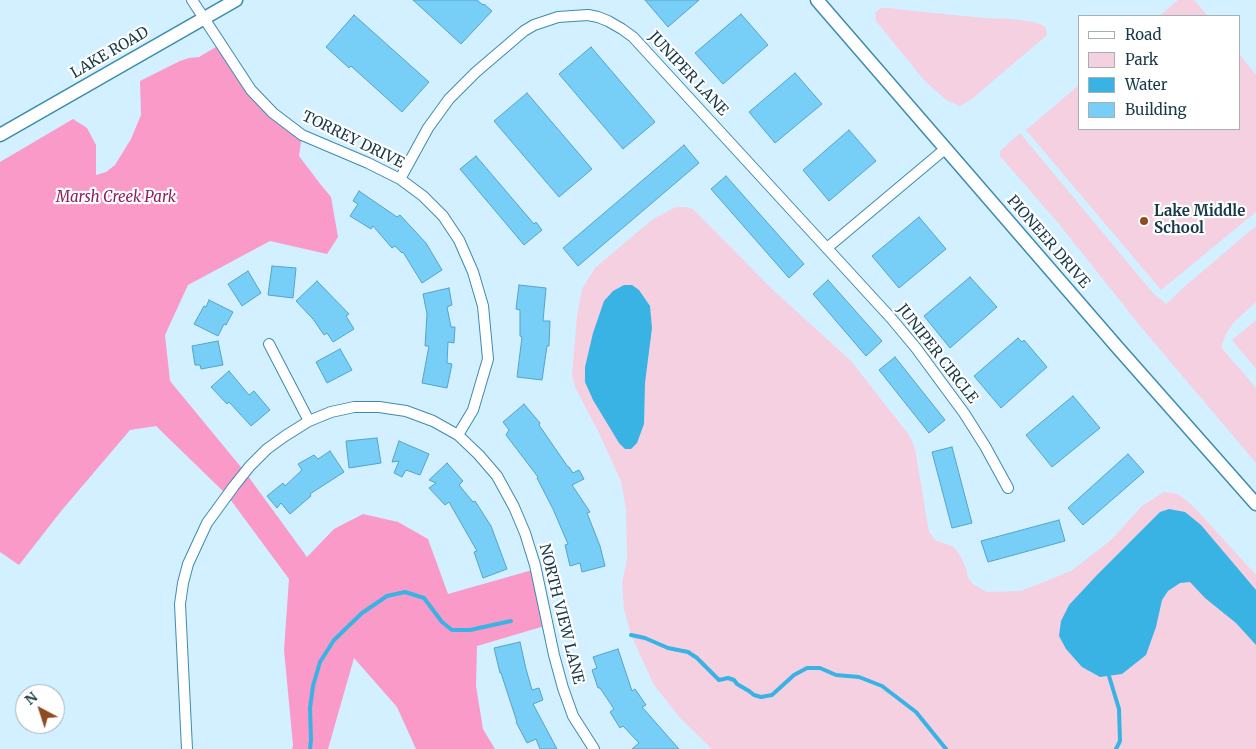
<!DOCTYPE html>
<style>
body{margin:0}
#map{position:relative;width:1256px;height:749px;overflow:hidden;background:#d2f0ff;font-family:Merriweather,serif}
canvas{display:block}
.legend{position:absolute;left:1078px;top:15px;width:162px;height:115px;box-sizing:border-box;background:#fff;border:1px solid #a3b0b6;margin:0;padding:6px 9px;list-style:none;font-size:15px;color:#183948}
.legend li{display:flex;align-items:center;gap:10px;height:25px}
.legend b{width:25px;border:1px solid #a3b0b6}
.north{position:absolute;left:15px;top:684px;width:50px;height:50px;box-sizing:border-box;background:#fff;border:1px solid #a3b0b6;border-radius:50%;rotate:320deg;font-size:14px;font-weight:700;line-height:20px;text-align:center;color:#183948}
.north::after{content:'';display:block;margin:auto;width:18px;height:22px;background:#8f4a1f;clip-path:polygon(50% 0,100% 100%,50% 72%,0 100%)}
</style>
<div id="map">
<canvas width="1256" height="749"></canvas>
<ul class="legend">
<li><b style="height:6px;background:#fff"></b>Road</li>
<li><b style="height:14px;background:#f5d0e1"></b>Park</li>
<li><b style="height:14px;background:#38b3e4"></b>Water</li>
<li><b style="height:14px;background:#77cef6"></b>Building</li>
</ul>
<div class="north">N</div>
</div>
<script>
const ctx = document.querySelector('canvas').getContext('2d');
ctx.lineJoin = 'round';
function fillPath(path, color) { ctx.fillStyle = color; ctx.fill(path, 'evenodd'); }
const poly = rows => new Path2D(rows.map(r => 'M' + r).join(''));
function stroke(path, color, width, dash) { ctx.strokeStyle = color; ctx.lineWidth = width; ctx.lineCap = dash ? 'butt' : 'round'; ctx.setLineDash(dash || []); ctx.stroke(path); }
function drawText(font, color, halo, rows, align = 'center') {
  ctx.font = font + ' Merriweather,serif'; ctx.lineWidth = 4.5; ctx.setLineDash([]); ctx.textBaseline = 'middle'; ctx.strokeStyle = halo; ctx.fillStyle = color; for (const [text, x, y, turn = 0] of rows) {
    ctx.save(); ctx.translate(x, y); ctx.rotate((+turn || 0) * Math.PI / 180); ctx.textAlign = isNaN(turn) ? turn : align; if (halo) ctx.strokeText(text, 0, 0); ctx.fillText(text, 0, 0); ctx.restore();
  }
}
fillPath(poly([
 [1178,0,1194,0,1208,16,1159,16],
 [881,8,888,8,923,12,985,18,1011,19,1034,22,1044,26,1046,28,1047,35,973,98,964,104,960,106,946,100,924,80,876,21,875,13,878,10],
 [1240,55,1256,75,1256,212,1161,290,1026,130,1080,84,1080,129,1240,129],
 [1020,133,1153,293,1166,304,1184,287,1256,226,1256,302,1234,322,1226,334,1221,347,1256,388,1256,463,1141,327,1059,224,1000,156,1000,152,1001,150],
 [676,207,685,207,693,209,772,289,851,361,909,435,914,446,916,454,929,532,935,540,954,547,961,557,966,568,968,578,974,585,987,592,1021,591,1071,571,1111,540,1142,506,1164,492,1178,494,1192,505,1256,575,1256,749,712,749,681,719,654,685,631,635,624,609,622,583,627,559,626,509,621,481,599,433,576,389,572,375,577,316,582,289,595,268,653,219],
 [1256,320,1256,369,1232,340]
]), '#f5d0e1');
fillPath(poly([
 [221,44,252,90,302,135,299,156,321,185,331,197,338,237,327,254,270,241,188,285,165,335,170,381,245,472,307,557,334,529,363,514,398,522,428,539,448,594,536,569,548,625,477,646,476,686,483,729,495,749,416,749,397,707,354,658,328,749,292,749,293,745,284,650,289,579,227,495,156,426,130,430,62,510,19,565,0,552,0,162,73,119,87,128,96,145,96,175,106,172,115,165,131,139,141,115,140,81,180,61,189,58,199,57]
]), '#f99ac9');
fillPath(poly([
 [624,285,632,285,639,290,650,306,652,328,645,383,644,424,637,443,631,449,625,449,619,443,593,400,585,382,585,367,593,333,604,301,613,291],
 [1169,509,1185,512,1201,525,1256,590,1256,645,1236,623,1205,598,1190,582,1180,583,1168,591,1162,600,1156,627,1146,655,1122,674,1100,677,1082,667,1066,649,1059,636,1061,621,1069,605,1097,575,1160,512]
]), '#38b3e4');
stroke(poly([
 [631,635,645,638,668,648,688,652,697,658,719,680,728,678,734,680,737,684,749,691,754,695,761,697,772,695,794,675,807,668,820,668,836,675,859,677,882,686,916,712,946,749],
 [1109,676,1119,709,1120,741,1116,749],
 [310,749,311,740,310,708,313,686,320,662,334,640,362,613,387,596,405,592,424,598,442,622,452,630,470,630,511,621]
]), '#38b3e4', 4);
const building = poly([
 [413,0,477,0,483,5,484,4,492,11,461,44,413,0],
 [645,0,699,0,668,27,645,0],
 [741,14,768,45,723,84,695,53,741,14],
 [354,15,429,82,402,112,351,66,349,68,326,47,354,15],
 [591,47,655,122,623,149,559,74,591,47],
 [795,73,822,104,775,143,749,112,795,73],
 [527,93,592,169,559,197,494,121,527,93],
 [849,130,876,161,829,201,803,170,849,130],
 [684,145,699,163,578,266,563,248,684,145],
 [476,156,534,224,536,222,542,230,524,245,460,169,476,156],
 [726,176,804,264,789,278,711,189,726,176],
 [359,191,397,217,400,215,426,243,442,270,422,283,403,252,402,253,395,246,392,248,373,226,371,229,350,216,358,204,353,201,359,191],
 [919,217,946,249,899,288,872,256,919,217],
 [272,266,296,268,293,298,268,295,272,266],
 [248,271,261,293,242,306,228,284,248,271],
 [970,277,997,307,950,348,924,316,970,277],
 [828,280,882,341,866,356,813,294,828,280],
 [317,281,349,314,346,316,354,329,333,342,327,333,324,335,313,319,296,301,317,281],
 [519,285,546,288,543,321,550,321,549,346,547,346,542,380,517,377,522,337,520,336,520,310,516,309,519,285],
 [449,288,452,305,447,307,451,327,455,327,454,343,448,342,447,363,452,364,447,388,422,383,429,346,425,346,427,314,423,294,449,288],
 [209,300,233,312,226,325,224,324,218,336,194,324,204,306,206,307,209,300],
 [1018,338,1022,342,1024,340,1047,367,1001,408,974,376,1018,338],
 [218,341,223,365,201,369,200,365,195,365,192,346,218,341],
 [340,349,352,370,327,383,316,362,340,349],
 [895,357,945,420,929,433,879,370,895,357],
 [229,371,249,395,254,391,270,410,251,426,229,402,227,404,211,387,229,371],
 [1073,396,1100,428,1052,467,1026,435,1073,396],
 [524,404,540,423,539,425,568,467,569,467,573,473,579,470,584,479,572,485,590,512,587,513,600,546,605,566,582,572,580,563,570,566,565,545,568,544,553,509,537,478,538,477,506,435,509,430,503,422,524,404],
 [377,438,381,463,349,468,346,441,377,438],
 [399,441,429,454,420,475,406,470,402,477,394,473,399,461,392,462,399,441],
 [952,447,972,523,952,528,932,452,952,447],
 [330,451,344,472,310,494,311,496,290,514,281,503,277,508,267,496,283,483,285,486,302,470,298,464,314,455,318,459,330,451],
 [1128,454,1144,472,1083,525,1068,508,1128,454],
 [447,463,463,481,459,485,473,502,475,501,491,526,507,569,483,578,474,552,477,551,449,502,445,505,429,488,436,483,429,480,447,463],
 [1059,520,1065,541,988,562,981,541,1059,520],
 [520,642,526,669,532,690,539,688,543,700,533,704,557,749,540,749,536,739,527,743,516,722,517,722,501,673,500,673,494,648,520,642],
 [618,649,632,691,635,689,646,705,642,707,679,749,632,749,639,743,623,726,620,728,610,712,614,709,600,688,598,688,592,670,597,668,593,657,618,649]
]);
fillPath(building, '#77cef6');
stroke(building, '#56a3c7', 1);
const minor = poly([
 [192,0,251,90,273,113,302,135,368,163,400,179,423,196,443,216,459,240,473,272,483,306,488,359,473,410,458,435],
 [400,179,428,128,449,99,476,72,524,31,534,25,558,17,588,15,598,17,608,21,622,29,633,37,891,318,916,348,964,413,985,446,1008,488],
 [827,248,945,149],
 [269,344,309,421],
 [187,749,180,604,183,583,188,564,207,523,234,486,250,466,267,449,285,436,309,421,331,412,354,407,379,407,406,411,433,421,458,435,479,455,497,476,514,507,525,533,535,565,554,655,563,688,573,716,594,749]
]);
const tertiary = poly([
 [817,0,1118,348,1256,504],
 [0,135,236,0]
]);
stroke(minor, '#3d8bae', 12);
stroke(tertiary, '#3d8bae', 15);
stroke(minor, '#fff', 10);
stroke(tertiary, '#fff', 12);
for (const [x, y, r, color] of [
 [1144,221,5,"#8f4a1f"]
]) { const dot = new Path2D(); dot.arc(x, y, r, 0, 2 * Math.PI); ctx.fillStyle = color; ctx.fill(dot); stroke(dot, '#fff', 2); }
drawText('15px', '#183948', '#fff', [
 ["LAKE ROAD",110,53,-30],
 ["JUNIPER LANE",688,74,47],
 ["TORREY DRIVE",353,140,26],
 ["PIONEER DRIVE",1048,242,49],
 ["JUNIPER CIRCLE",937,354,52],
 ["NORTH VIEW LANE",561,614,76]
]);
drawText('italic 15px', '#8e2160', '#fff', [
 ["Marsh Creek Park",116,198]
]);
drawText('bold 15px', '#183948', '#fff', [
 ["Lake Middle",1154,212],
 ["School",1154,229]
], 'left');
</script>
